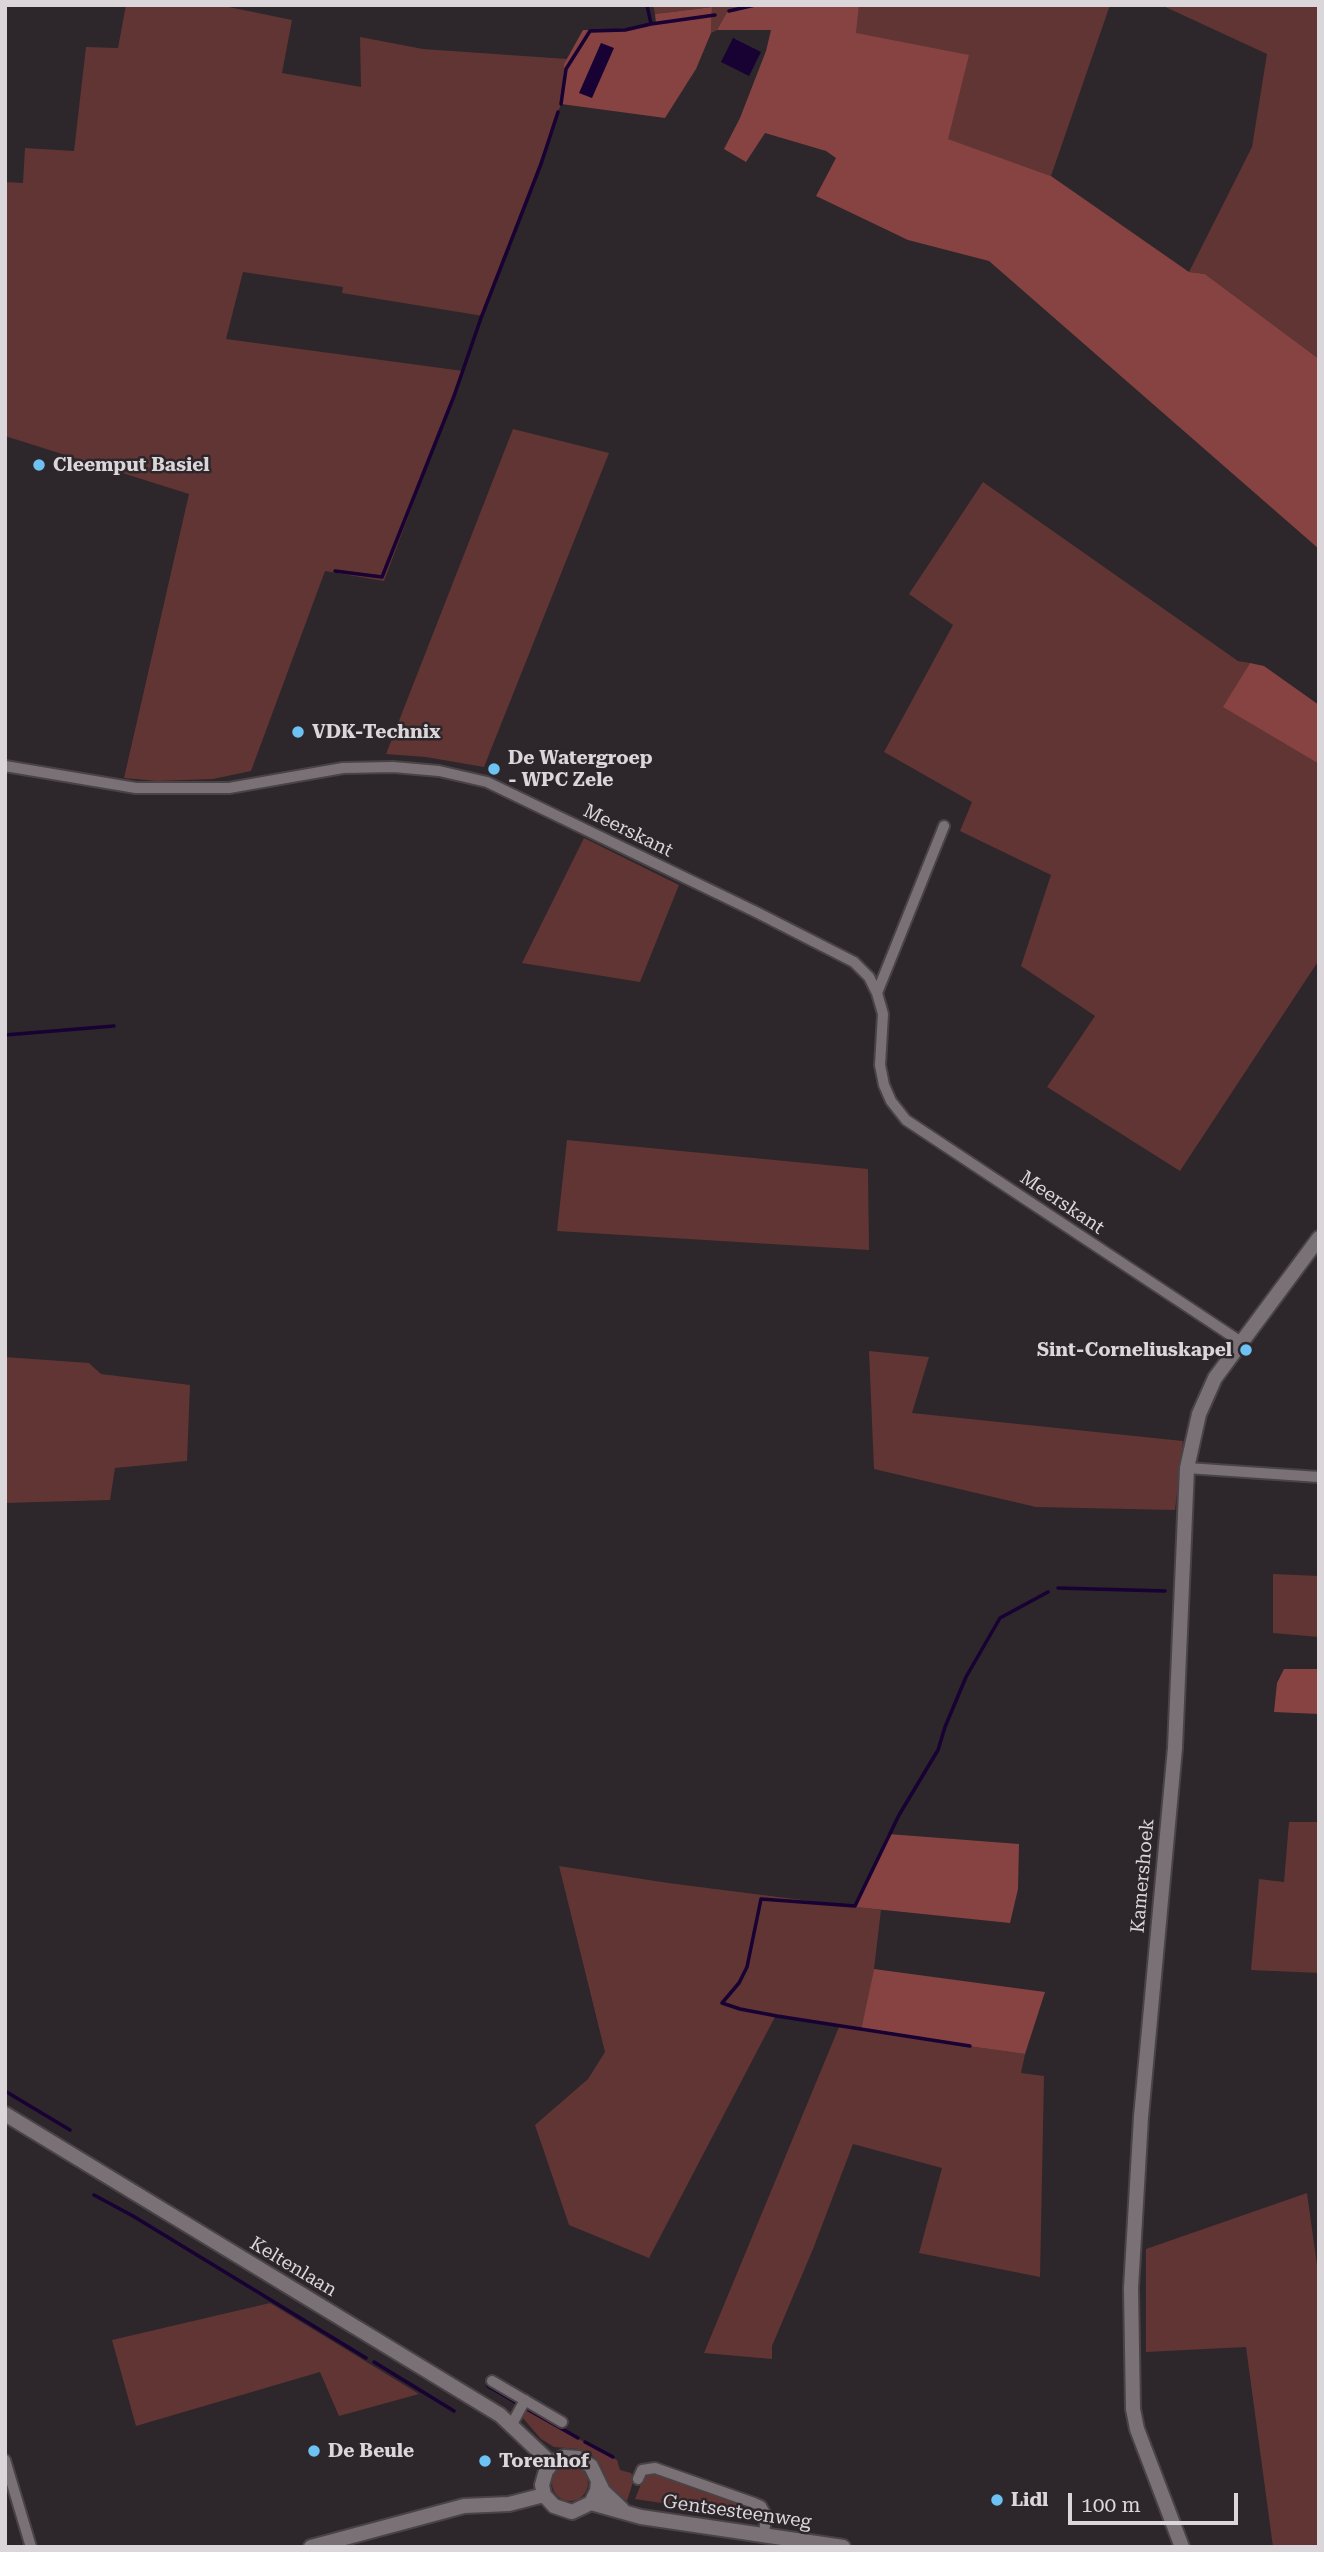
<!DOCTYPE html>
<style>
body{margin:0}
#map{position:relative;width:1324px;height:2552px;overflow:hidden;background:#2d262b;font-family:"Roboto Serif",serif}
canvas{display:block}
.frame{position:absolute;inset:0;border:7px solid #dbd6d9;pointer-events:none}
.scale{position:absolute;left:1068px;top:2493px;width:170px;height:32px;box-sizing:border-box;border:4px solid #dbd6d9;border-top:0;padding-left:9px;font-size:21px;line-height:24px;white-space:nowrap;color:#dbd6d9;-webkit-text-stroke:5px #2d262b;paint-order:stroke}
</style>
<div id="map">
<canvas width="1324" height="2552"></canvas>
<div class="frame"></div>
<div class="scale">100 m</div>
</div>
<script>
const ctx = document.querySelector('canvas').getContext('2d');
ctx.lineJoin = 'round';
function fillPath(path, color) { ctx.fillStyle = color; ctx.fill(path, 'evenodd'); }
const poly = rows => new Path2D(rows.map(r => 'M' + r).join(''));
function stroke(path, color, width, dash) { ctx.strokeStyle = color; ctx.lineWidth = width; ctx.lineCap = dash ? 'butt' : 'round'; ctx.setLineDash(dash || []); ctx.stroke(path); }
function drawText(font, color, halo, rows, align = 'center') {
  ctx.font = font + ' "Roboto Serif",serif'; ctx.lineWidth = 5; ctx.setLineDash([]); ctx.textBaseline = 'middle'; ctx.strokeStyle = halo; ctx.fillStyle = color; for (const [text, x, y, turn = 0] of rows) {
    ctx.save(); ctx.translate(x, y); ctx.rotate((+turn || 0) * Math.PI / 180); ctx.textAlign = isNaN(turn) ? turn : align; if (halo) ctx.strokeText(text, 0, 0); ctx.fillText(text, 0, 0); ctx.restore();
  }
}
fillPath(poly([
 [126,5,219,5,292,20,282,73,361,87,360,37,423,49,567,59,564,64,561,104,483,316,342,293,343,287,243,272,226,339,463,371,384,581,325,571,251,771,213,779,157,781,124,778,189,494,5,436,5,182,23,183,25,148,74,151,86,47,118,48],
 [653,5,758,5,727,12,717,30,711,33,712,7,655,14],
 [859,5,1110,5,1051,176,947,139,855,33],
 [1161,5,1319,7,1319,359,1205,274,1189,272,1252,147,1267,54],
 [513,429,609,453,484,767,426,757,386,754],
 [983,482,1238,661,1250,663,1224,707,1319,764,1319,960,1180,1171,1047,1087,1095,1016,1021,966,1051,875,960,831,972,802,884,752,953,625,909,594],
 [584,838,679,885,640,982,522,963],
 [567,1140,868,1169,869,1250,557,1231],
 [869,1351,929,1357,912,1413,1183,1441,1175,1510,1036,1507,874,1469],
 [5,1357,89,1363,101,1374,190,1385,187,1461,115,1468,110,1500,5,1503],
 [1273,1574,1319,1576,1319,1637,1273,1633],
 [1289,1822,1319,1822,1319,1973,1251,1970,1259,1879,1284,1882],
 [559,1866,668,1883,881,1910,874,1969,862,2031,1025,2054,1021,2073,1044,2076,1040,2277,919,2253,942,2168,853,2144,813,2249,772,2346,772,2359,704,2353,839,2027,776,2015,649,2258,569,2225,535,2125,588,2079,605,2052],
 [1307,2193,1317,2265,1319,2265,1319,2547,1273,2547,1246,2347,1146,2352,1146,2249],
 [270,2303,419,2394,339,2416,320,2372,136,2426,112,2340],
 [526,2410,617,2460,620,2470,631,2473,634,2479,627,2501,611,2489,601,2466,593,2456,578,2449,554,2447,541,2439,522,2417],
 '552 2483a18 18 0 1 1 36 0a18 18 0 1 1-36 0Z',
 [650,2472,756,2509,761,2518,635,2499,643,2479]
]), '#613534');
fillPath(poly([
 [758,5,859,5,856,33,969,55,948,139,1051,176,1189,272,1205,274,1319,359,1319,549,989,261,908,240,816,196,836,158,826,151,765,133,746,162,724,149,740,118,766,51,771,30,717,30,727,12],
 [712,7,711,33,696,69,665,118,561,104,564,64,583,30,615,30,656,24,655,14],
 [1250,663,1264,666,1319,705,1319,764,1223,707],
 [1284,1669,1319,1669,1319,1714,1274,1712,1277,1683],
 [888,1834,1019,1844,1018,1889,1010,1923,855,1907],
 [874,1969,1045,1992,1025,2054,861,2031]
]), '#864342');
fillPath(poly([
 [733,38,761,52,749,76,721,62],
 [601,43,614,48,592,98,579,93]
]), '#180133');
stroke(poly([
 [647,5,651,24],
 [729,11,755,5],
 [561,104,566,69,590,31,625,30,651,24,715,15],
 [335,571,382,577,454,396,481,318,541,164,558,112],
 [5,1035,114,1026],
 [1058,1588,1165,1591],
 [970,2046,777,2016,740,2009,722,2003,739,1983,747,1967,761,1899,855,1906,899,1815,938,1750,945,1727,966,1677,1000,1618,1048,1592],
 [5,2091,70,2130],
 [94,2195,133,2216,366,2358],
 [374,2362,454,2411],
 [488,2381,488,2386,517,2403],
 [527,2409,578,2438],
 [585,2442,613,2457]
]), '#180133', 3.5);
const street = poly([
 [5,766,136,788,229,788,343,768,393,767,439,771,487,782,756,912,854,962,869,977,877,993,883,1014,880,1065,884,1085,891,1101,906,1120,1241,1342],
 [877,993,944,826],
 [1187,1468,1319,1477],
 [492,2381,562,2422],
 [512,2424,525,2400],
 [5,2460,31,2547],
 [638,2479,642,2470,655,2468,754,2503,761,2506,766,2515,764,2535]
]);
const secondary = poly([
 [5,2114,500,2415,552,2464],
 [598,2481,597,2491,591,2503,572,2512,554,2506,544,2495,542,2485,546,2471,553,2462,564,2457,578,2458,591,2466,603,2491,622,2509],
 [591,2503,641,2517,843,2547],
 [311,2547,464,2506,509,2504,544,2495],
 [1182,2547,1137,2429,1133,2409,1131,2288,1141,2117,1175,1748,1187,1468,1199,1414,1215,1378,1319,1238]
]);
stroke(street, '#494346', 14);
stroke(secondary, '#494346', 18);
stroke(street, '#7a7176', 10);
stroke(secondary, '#7a7176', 14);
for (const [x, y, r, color] of [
 [39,465,7,"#6dc2f3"],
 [298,732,7,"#6dc2f3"],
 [494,769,7,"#6dc2f3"],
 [1246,1350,7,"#6dc2f3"],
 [314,2451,7,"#6dc2f3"],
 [485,2461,7,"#6dc2f3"],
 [997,2500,7,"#6dc2f3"]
]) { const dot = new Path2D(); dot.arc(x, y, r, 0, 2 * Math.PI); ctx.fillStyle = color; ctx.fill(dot); stroke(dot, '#2d262b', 2.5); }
drawText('bold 19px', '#dbd6d9', '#2d262b', [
 ["Cleemput Basiel",53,465],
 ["VDK-Technix",312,732],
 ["De Watergroep",508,758],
 ["- WPC Zele",508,780],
 ["Sint-Corneliuskapel",1232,1350,"right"],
 ["De Beule",328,2451],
 ["Torenhof",499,2461],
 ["Lidl",1011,2500]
], 'left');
drawText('19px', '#dbd6d9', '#2d262b', [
 ["Meerskant",628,831,26],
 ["Meerskant",1062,1203,34],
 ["Kamershoek",1143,1876,-85],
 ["Keltenlaan",293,2267,31],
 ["Gentsesteenweg",737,2512,8]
]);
</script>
